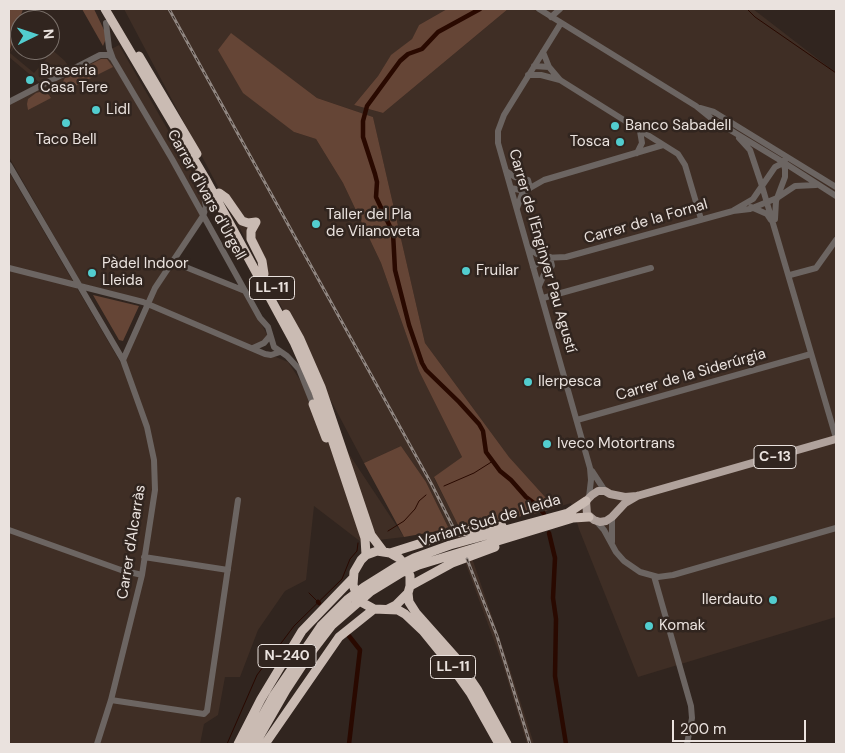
<!DOCTYPE html>
<meta charset="utf-8">
<style>
body{margin:0}
#map{position:relative;width:845px;height:753px;overflow:hidden;background:#31251f;font-family:"DM Sans",sans-serif}
canvas{display:block}
.frame{position:absolute;inset:0;border:10px solid #eae2de;pointer-events:none}
.north{position:absolute;left:10px;top:10px;width:50px;height:50px;box-sizing:border-box;background:#31251f;border:1px solid #7b716b;border-radius:50%;rotate:86deg;font-size:14px;font-weight:700;line-height:20px;text-align:center;color:#eae2de}
.north::after{content:'';display:block;margin:auto;width:18px;height:22px;background:#52cdcf;clip-path:polygon(50% 0,100% 100%,50% 72%,0 100%)}
.scale{position:absolute;left:672px;top:720px;width:134px;height:22px;box-sizing:border-box;border:2px solid #eae2de;border-top:0;padding-left:6px;font-size:15px;line-height:18px;white-space:nowrap;color:#eae2de;-webkit-text-stroke:4px #31251f;paint-order:stroke}
</style>
<div id="map">
<canvas width="845" height="753"></canvas>
<div class="frame"></div>
<div class="north">N</div>
<div class="scale">200 m</div>
</div>
<script>
const ctx = document.querySelector('canvas').getContext('2d');
ctx.lineJoin = 'round';
function fillPath(path, color) { ctx.fillStyle = color; ctx.fill(path, 'evenodd'); }
const poly = rows => new Path2D(rows.map(r => 'M' + r).join(''));
function stroke(path, color, width, dash) { ctx.strokeStyle = color; ctx.lineWidth = width; ctx.lineCap = dash ? 'butt' : 'round'; ctx.setLineDash(dash || []); ctx.stroke(path); }
function drawText(font, color, halo, rows, align = 'center') {
  ctx.font = font + ' "DM Sans",sans-serif'; ctx.lineWidth = 5; ctx.setLineDash([]); ctx.textBaseline = 'middle'; ctx.strokeStyle = halo; ctx.fillStyle = color; for (const [text, x, y, turn = 0] of rows) {
    ctx.save(); ctx.translate(x, y); ctx.rotate((+turn || 0) * Math.PI / 180); ctx.textAlign = isNaN(turn) ? turn : align; if (halo) ctx.strokeText(text, 0, 0); ctx.fillText(text, 0, 0); ctx.restore();
  }
}
fillPath(poly([
 [124,9,447,9,419,25,412,39,390,57,378,76,354,105,383,113,508,9,753,9,836,73,836,617,638,677,579,529,571,503,555,508,509,457,425,343,373,117,317,98,231,34,294,132,316,139,343,183,381,263,419,371,462,457,434,478,459,527,473,561,507,660,534,744,527,744,502,662,465,562,426,482,401,446,364,463],
 [19,24,20,24,20,41,10,53,34,73,47,58,37,50,50,50,50,48,65,61,69,67,40,83,9,57],
 [119,45,203,191,206,207,174,262,242,289,269,338,254,348,288,362,404,537,361,542,314,506,306,580,285,591,258,630,240,677,225,677,218,715,204,724,200,744,9,744,9,172,129,377,123,360,147,304,81,283,9,157,9,105,48,82]
]), '#3f2e25');
fillPath(poly([
 [10,9,23,9,9,53,9,12],
 [82,9,94,9,105,32,105,41,103,46],
 [447,9,508,9,383,113,354,105,378,76,391,55,412,39,419,25],
 [231,33,317,98,373,117,425,343,509,457,555,508,534,514,459,527,434,477,462,457,419,371,381,263,343,183,316,139,294,132,243,93,218,50],
 [101,59,107,59,113,67,63,92,61,85,65,78],
 [43,91,49,95,51,98,28,110,27,104,28,99,36,93],
 [93,295,139,306,123,341,119,340],
 [401,446,426,482,449,529,404,537,364,463]
]), '#654536');
stroke(poly([
 [747,9,755,17,836,73],
 [444,486,474,473,493,461],
 [388,531,404,521,415,509,419,501,426,495],
 [309,593,317,601],
 [227,744,257,675,294,626,342,579,350,559,357,551,358,543]
]), '#290900', 1);
stroke(poly([
 [480,9,438,32,422,49,408,54,400,61,367,106,363,121,363,137,375,174,377,182,376,197,393,233,395,270,409,325,422,363,426,370,459,402,479,424,483,431,486,452,500,471,511,480,526,497,538,506,544,514],
 [549,533,555,558,553,598,556,619,555,676,566,744],
 [318,602,319,603],
 [349,744,360,650,349,636]
]), '#290900', 4.5);
stroke(poly([
 [539,9,696,106,712,119,783,162,836,196],
 [551,17,560,9],
 [106,23,109,48,113,59,172,159,260,318,268,327,274,347,287,356,299,369,313,404],
 [561,23,504,115,498,131,498,143,590,468,591,480,589,497],
 [543,52,549,67,560,80,678,154,685,165,701,219],
 [534,66,549,67],
 [528,75,541,75,560,80],
 [9,102,100,55,109,55,112,58],
 [700,108,714,112,836,187],
 [739,138,750,150,762,186,836,438],
 [637,153,642,143,640,131],
 [9,165,123,360,147,427,154,460,155,490,142,575,111,700,97,744],
 [506,171,515,177,528,180,530,188,522,194,517,208],
 [511,188,520,190,530,188,544,180,663,145],
 [751,207,767,214,771,220],
 [734,210,753,199,775,167,785,162],
 [775,219,776,201,785,177,785,169,783,161],
 [528,248,537,254,550,257,552,266,545,272,539,286],
 [173,262,245,291],
 [533,267,544,258,566,257,733,211,750,209,777,198,795,186,816,185],
 [9,268,143,302,265,354,271,355,280,352],
 [790,275,816,268,836,240],
 [543,298,651,268],
 [253,348,264,343,270,336],
 [123,360,155,288,203,216,206,207,203,191],
 [577,420,811,354],
 [592,471,605,491],
 [612,517,612,542],
 [597,522,604,530,616,552,624,561,640,572,658,577,673,575,836,528],
 [9,530,121,570,142,575],
 [144,557,228,570],
 [654,576,691,706,692,718,687,744],
 [111,700,204,714,207,711,238,500]
]), '#6c6562', 6);
stroke(poly([
 [637,496,625,503,612,517,606,521,600,522,594,520,587,514,586,501,592,495,598,491,605,491,610,494,625,497,637,496,836,439]
]), '#b0a29c', 8);
stroke(poly([
 [105,9,205,178,294,342,316,392,327,424,365,538,366,555],
 [139,56,197,154],
 [219,193,226,198,242,221,248,223,256,222],
 [256,222,251,231,251,239,262,261,264,274],
 [286,314,300,339,321,387,371,535,383,551],
 [313,404,326,438],
 [390,553,453,533,502,526],
 [410,586,452,563,495,547],
 [408,593,409,602,416,613,456,658,477,689,507,744],
 [388,609,396,605,408,593,410,586,410,576,406,566,399,558,390,553,377,551,366,555,361,560,354,572,353,585,358,598,363,603,374,609,398,610,405,614,423,631,449,663,471,694,499,744],
 [238,744,261,699,302,631,352,579],
 [247,744,274,695,321,626,348,599,364,587,396,567,414,558,450,545,568,513,586,501],
 [255,744,286,690,309,655,332,625,370,592,401,573,419,565,573,518,589,517],
 [265,744,339,637,374,609]
]), '#cabbb3', 9);
const rail = poly([
 [169,9,432,485,454,529],
 [467,559,497,636,530,744]
]);
stroke(rail, '#908681', 3);
stroke(rail, '#31251f', 1, [4]);
for (const [x, y, r, color] of [
 [30,80,5,"#52cdcf"],
 [96,110,5,"#52cdcf"],
 [66,123,5,"#52cdcf"],
 [615,126,5,"#52cdcf"],
 [620,142,5,"#52cdcf"],
 [316,224,5,"#52cdcf"],
 [466,271,5,"#52cdcf"],
 [92,273,5,"#52cdcf"],
 [528,382,5,"#52cdcf"],
 [547,444,5,"#52cdcf"],
 [773,600,5,"#52cdcf"],
 [649,626,5,"#52cdcf"]
]) { const dot = new Path2D(); dot.arc(x, y, r, 0, 2 * Math.PI); ctx.fillStyle = color; ctx.fill(dot); stroke(dot, '#31251f', 2); }
for (const [x, y, w] of [
 [272,288,45],
 [775,457,42],
 [287,656,58],
 [453,667,45]
]) { const box = new Path2D(); box.roundRect(x - w / 2, y - 11.5, w, 23, 4); ctx.fillStyle = '#31251f'; ctx.fill(box); stroke(box, '#eae2de', 1); }
drawText('bold 14px', '#eae2de', null, [
 ["LL-11",272,288],
 ["C-13",775,457],
 ["N-240",287,656],
 ["LL-11",453,667]
]);
drawText('15px', '#eae2de', '#31251f', [
 ["Braseria",40,71],
 ["Casa Tere",40,88],
 ["Lidl",106,110],
 ["Banco Sabadell",625,126],
 ["Taco Bell",66,140,"center"],
 ["Tosca",610,142,"right"],
 ["Taller del Pla",326,215],
 ["de Vilanoveta",326,232],
 ["Pàdel Indoor",102,264],
 ["Lleida",102,281],
 ["Fruilar",476,271],
 ["Ilerpesca",538,382],
 ["Iveco Motortrans",557,444],
 ["Ilerdauto",763,600,"right"],
 ["Komak",659,626]
], 'left');
drawText('15px', '#eae2de', '#31251f', [
 ["Carrer d'Ivars d'Urgell",206,195,61],
 ["Carrer de la Fornal",646,222,-16],
 ["Carrer de l'Enginyer Pau Agustí",542,251,74],
 ["Carrer de la Siderúrgia",691,375,-16],
 ["Variant Sud de Lleida",490,521,-17],
 ["Carrer d'Alcarràs",132,542,-81]
]);
</script>
